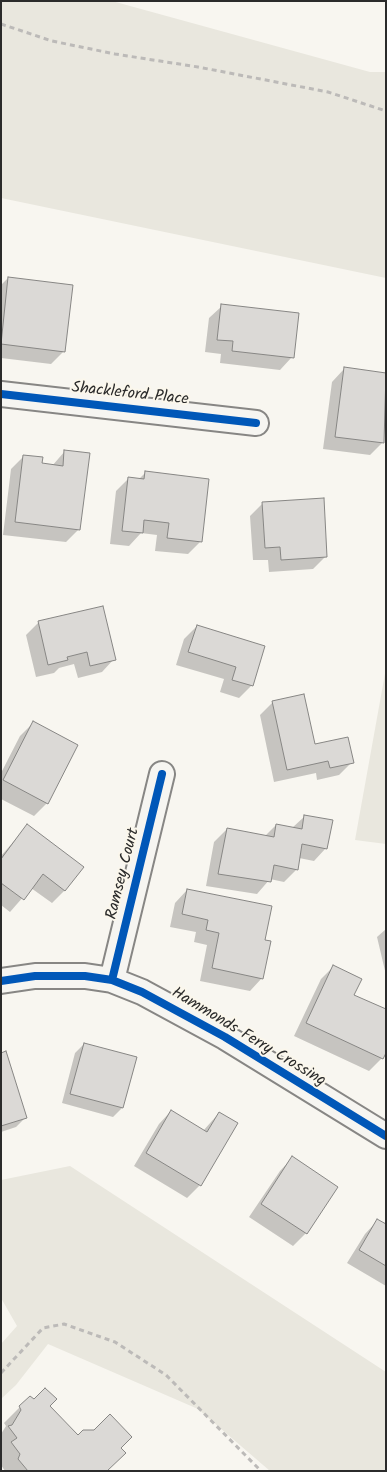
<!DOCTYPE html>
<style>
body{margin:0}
#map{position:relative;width:387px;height:1472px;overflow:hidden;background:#f8f6f0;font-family:Kalam,sans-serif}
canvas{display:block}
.frame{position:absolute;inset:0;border:2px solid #2b2b2b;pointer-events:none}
</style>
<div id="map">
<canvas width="387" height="1472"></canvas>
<div class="frame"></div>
</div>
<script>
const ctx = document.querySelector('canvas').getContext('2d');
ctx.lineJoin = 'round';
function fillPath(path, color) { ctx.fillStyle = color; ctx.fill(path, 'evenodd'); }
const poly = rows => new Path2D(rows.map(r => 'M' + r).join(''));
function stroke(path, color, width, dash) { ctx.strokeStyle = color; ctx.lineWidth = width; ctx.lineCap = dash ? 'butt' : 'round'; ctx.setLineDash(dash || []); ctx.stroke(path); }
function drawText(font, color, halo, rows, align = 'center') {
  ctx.font = font + ' Kalam,sans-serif'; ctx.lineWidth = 4; ctx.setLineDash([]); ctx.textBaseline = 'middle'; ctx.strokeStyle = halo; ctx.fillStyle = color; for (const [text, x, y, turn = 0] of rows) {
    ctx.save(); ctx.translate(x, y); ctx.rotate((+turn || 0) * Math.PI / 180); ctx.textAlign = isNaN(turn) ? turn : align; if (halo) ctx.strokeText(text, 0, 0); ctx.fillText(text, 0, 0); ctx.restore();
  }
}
fillPath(poly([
 [1,1,112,1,370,72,386,72,386,278,1,198],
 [386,668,386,844,355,840],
 [70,1166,386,1372,386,1471,270,1471,198,1409,48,1344,16,1385,1,1399,1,1344,17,1326,1,1298,1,1180]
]), '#e9e7de');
fillPath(poly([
 [8,278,64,351,51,364,1,358,1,285],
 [222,306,292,357,280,370,220,363,221,354,205,352,209,318],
 [344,369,386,374,386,418,383,442,370,455,323,449,332,382],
 [65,451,79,529,66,542,3,535,11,469,24,456,40,464,52,466],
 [145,473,200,542,188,554,155,551,157,535,141,533,129,546,110,544,116,491,128,479,138,480],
 [263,503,326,556,313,569,269,572,268,560,253,560,250,516],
 [39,622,114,659,102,672,78,678,74,664,59,668,54,673,36,677,26,635],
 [197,626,263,646,252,685,239,698,220,692,224,679,176,665,184,639],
 [273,702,314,745,352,762,339,775,317,780,316,773,274,782,260,715],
 [33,723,47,803,34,816,1,799,1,773,20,736],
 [305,816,326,848,314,861,299,858,297,869,284,882,270,879,257,894,206,886,214,842,227,829,265,836,276,825,292,828],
 [27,826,65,890,52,903,31,888,10,912,1,905,1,856],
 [187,890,263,941,262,978,250,991,200,981,207,945,194,942,196,932,170,927,175,903],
 [386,929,386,975,377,937],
 [333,967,353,995,382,1058,369,1071,294,1036,321,979],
 [84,1044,122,1108,113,1117,62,1103,75,1053],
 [1,1054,25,1118,16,1127,1,1132],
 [171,1111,203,1131,219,1113,200,1185,187,1198,134,1166,159,1124],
 [292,1158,306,1233,293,1246,249,1217,280,1171],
 [377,1221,386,1226,386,1286,347,1263,365,1234],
 [30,1397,48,1406,78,1437,120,1448,106,1471,5,1471,1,1465,1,1434,6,1426,4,1423]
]), '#0003');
const building = poly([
 [8,277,73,285,65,352,1,344,8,277],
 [221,304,299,313,294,358,232,351,233,341,217,340,221,304],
 [344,367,386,373,384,443,335,437,344,367],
 [64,450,90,453,80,530,15,522,23,455,43,457,42,463,63,466,64,450],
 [145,471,209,479,202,542,167,538,169,523,144,520,143,533,122,531,128,477,144,479,145,471],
 [324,498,327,557,281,560,280,547,265,548,262,502,324,498],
 [103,606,116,660,90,666,87,652,67,657,68,660,48,665,38,621,103,606],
 [197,625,265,646,253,686,232,680,236,667,188,652,197,625],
 [304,694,315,744,348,737,354,763,330,768,328,761,287,770,272,701,304,694],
 [33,721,78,745,48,804,3,780,33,721],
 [304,815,333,820,327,849,302,844,298,870,274,865,271,882,218,874,227,828,274,837,276,824,302,829,304,815],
 [27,824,84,867,65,891,43,874,24,900,1,883,1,859,27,824],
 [187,889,272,906,265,940,271,941,263,979,212,968,219,933,206,930,208,920,182,914,187,889],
 [333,965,362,979,354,995,386,1009,386,1053,383,1059,306,1023,333,965],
 [84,1043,137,1057,123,1108,70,1094,84,1043],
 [6,1051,27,1118,1,1126,1,1053,6,1051],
 [171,1110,207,1132,219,1112,238,1123,201,1186,146,1153,171,1110],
 [292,1156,338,1187,307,1234,261,1204,292,1156],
 [377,1219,386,1224,386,1266,359,1250,377,1219],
 [45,1388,57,1399,50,1406,78,1435,83,1430,94,1430,110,1414,132,1437,121,1448,126,1453,107,1471,28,1471,18,1459,20,1454,11,1442,17,1438,8,1426,12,1425,21,1410,19,1406,30,1396,34,1399,45,1388]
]);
fillPath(building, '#dbd9d6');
stroke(building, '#878684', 1);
const minor = poly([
 [1,394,256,423],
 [112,980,162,774],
 [1,981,35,976,85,976,112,980,142,992,225,1037,386,1136]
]);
stroke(minor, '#878684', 28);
stroke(poly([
 [1,24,52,41,115,54,198,67,328,92,386,111],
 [1,1373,43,1328,64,1324,115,1342,166,1375,261,1471]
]), '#bcbab8', 3, [5, 4]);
stroke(minor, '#f6f5f1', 24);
stroke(poly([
 [1,394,256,423],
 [112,980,162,774],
 [1,981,35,976,85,976,112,980,142,992,225,1037,386,1136]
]), '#0057b8', 8);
drawText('16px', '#2b2b2b', '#fbf7ec', [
 ["Shackleford Place",130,395,6],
 ["Ramsey Court",124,874,-76],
 ["Hammonds Ferry Crossing",248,1038,31]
]);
</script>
